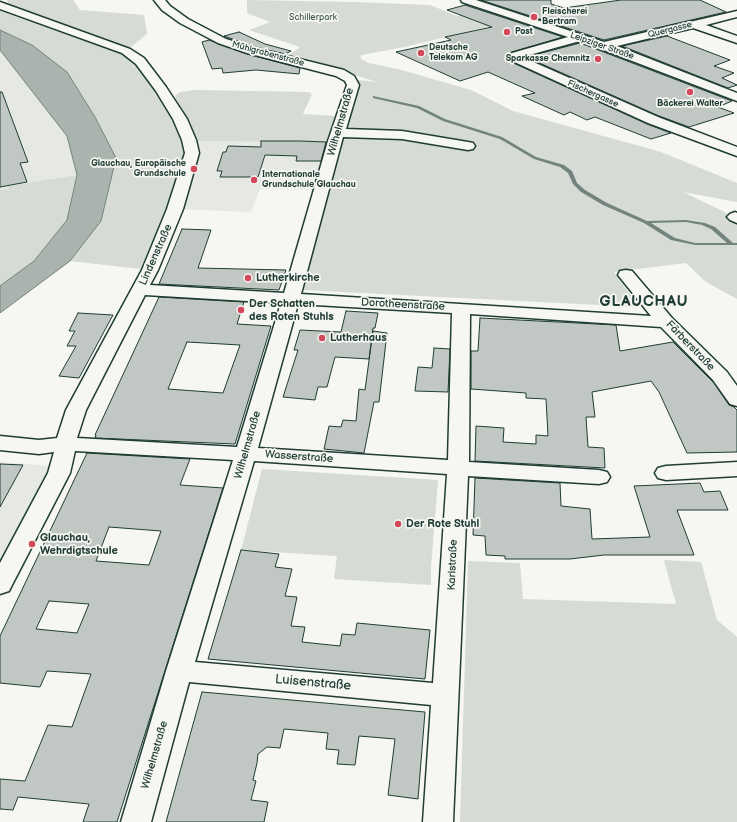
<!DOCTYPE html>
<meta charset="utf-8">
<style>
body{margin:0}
canvas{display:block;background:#f6f6f2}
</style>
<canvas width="737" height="822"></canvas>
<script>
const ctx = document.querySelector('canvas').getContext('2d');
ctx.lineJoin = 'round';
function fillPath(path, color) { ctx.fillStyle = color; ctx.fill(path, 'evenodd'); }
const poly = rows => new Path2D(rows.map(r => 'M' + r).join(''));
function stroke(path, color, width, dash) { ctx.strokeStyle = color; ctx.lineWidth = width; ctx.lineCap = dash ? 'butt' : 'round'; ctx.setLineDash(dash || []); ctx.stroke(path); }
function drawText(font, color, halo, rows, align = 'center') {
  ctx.font = font + ' "Balsamiq Sans",sans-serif'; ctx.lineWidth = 3.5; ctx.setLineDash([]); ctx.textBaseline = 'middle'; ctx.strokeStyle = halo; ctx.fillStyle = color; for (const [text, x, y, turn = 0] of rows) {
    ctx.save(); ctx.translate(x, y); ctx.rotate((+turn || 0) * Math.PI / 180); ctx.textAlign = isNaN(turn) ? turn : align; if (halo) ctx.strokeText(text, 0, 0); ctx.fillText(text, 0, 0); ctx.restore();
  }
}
fillPath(poly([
 [0,50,67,136,77,175,7,186,9,189,0,190],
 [189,140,335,141,322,190,260,189,251,212,175,209],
 [0,462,52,466,51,475,0,572]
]), '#e6e8e4');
fillPath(poly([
 [7,0,73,0,80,10,144,15,147,34,126,51,140,61,189,140,150,270,70,261,101,221,116,158,95,117,83,100,32,45,0,30,0,10,10,8],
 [247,0,354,2,430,5,457,16,481,8,515,20,409,46,362,55,360,58,368,63,398,69,471,90,513,111,661,152,737,183,737,202,683,192,737,218,737,299,706,282,686,263,614,272,639,307,303,290,322,190,350,79,377,82,345,72,332,66,288,56,300,47,249,30,270,22,247,13],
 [195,90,309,92,312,94,303,114,335,116,329,142,194,141,175,96,180,92],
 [77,175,67,220,34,261,0,286,0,190,9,189,7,186],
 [262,469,438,480,431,567,431,585,334,579,337,556,241,550],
 [664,560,701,562,717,620,737,637,737,822,460,822,468,561,520,563,523,599,676,604]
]), '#d6dbd6');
const water = poly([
 [0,30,32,45,67,72,95,117,116,158,101,221,70,261,0,313,0,286,34,261,67,220,77,175,67,136,0,50,0,30]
]);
fillPath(water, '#aab3ae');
stroke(water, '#72847d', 1);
fillPath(poly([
 [373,96,419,106,445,119,502,137,536,157,564,165,572,171,577,183,585,190,607,203,647,221,686,220,705,223,715,227,733,243,737,243,737,245,695,245,671,240,644,223,603,205,581,192,573,184,568,173,560,167,534,159,500,139,443,121,417,108,373,98,373,96],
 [686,222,702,225,711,229,727,243,695,243,675,238,651,223,686,222]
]), '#72847d');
const building = poly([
 [481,0,551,0,551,4,564,8,621,0,700,0,726,12,604,40,481,0],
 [465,5,563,37,512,52,506,58,509,61,647,124,671,133,651,139,595,117,587,120,570,112,564,115,522,96,535,93,488,72,460,81,396,52,451,40,445,37,492,27,447,10,465,5],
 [239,32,265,44,291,51,285,54,255,47,224,36,239,32],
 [667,36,730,60,714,66,734,73,722,78,737,85,728,88,622,46,667,36],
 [209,40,247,54,300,68,299,74,256,70,223,73,222,68,212,69,202,42,209,40],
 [580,43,732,101,718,107,734,113,689,127,659,116,526,57,580,43],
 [0,92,2,92,28,162,20,163,27,182,0,187,0,92],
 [261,141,300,141,326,142,321,161,296,161,297,156,265,155,258,177,220,177,222,171,217,171,223,152,226,152,228,146,261,147,261,141],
 [182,229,211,230,198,268,286,270,279,290,159,284,182,229],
 [159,297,244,302,237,324,271,326,235,444,95,438,96,435,95,435,159,297],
 [187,342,240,345,223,393,168,389,187,342],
 [346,311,378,313,375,328,373,328,369,359,335,357,327,387,318,387,315,400,283,397,298,350,294,350,300,330,341,332,346,311],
 [78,313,113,315,79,378,59,376,76,346,67,346,75,331,69,331,78,313],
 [480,318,616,325,620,351,673,342,714,383,729,405,734,407,737,410,737,452,687,453,659,392,651,381,592,392,595,417,586,417,588,447,604,448,605,468,475,461,476,426,504,428,503,442,536,444,536,435,548,436,546,399,526,398,526,393,471,389,471,351,478,351,480,318],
 [373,331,387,333,379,402,374,402,364,453,324,449,329,426,341,427,343,420,356,421,359,389,365,390,373,331],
 [434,348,450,349,448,392,415,391,418,367,432,368,434,348],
 [87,453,190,459,180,485,223,488,117,822,83,822,89,804,18,797,13,810,0,809,0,779,25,781,48,725,72,727,91,674,47,671,40,687,0,683,0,636,87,453],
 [109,527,161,531,149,565,96,561,109,527],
 [49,601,89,604,77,633,36,629,49,601],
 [0,464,23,465,0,507,0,464],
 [475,478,560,483,561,506,590,509,592,539,650,537,634,486,700,483,704,492,720,491,728,510,677,510,694,555,604,555,570,559,505,559,505,556,486,555,485,536,473,535,475,478],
 [241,550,279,554,275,567,292,569,285,596,297,597,291,626,305,627,302,642,340,646,342,634,355,635,357,623,430,630,425,679,208,659,241,550],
 [202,692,425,712,418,799,388,795,395,739,359,736,355,765,337,764,339,750,326,749,328,733,284,729,280,748,267,747,258,754,257,763,253,780,256,781,251,800,268,802,264,822,166,822,202,692]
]);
fillPath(building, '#c1c8c3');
stroke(building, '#1f3d34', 1);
const minor = poly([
 [154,0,165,0,170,6,188,19,226,39,255,48,344,70,354,76,359,85,346,129,402,131,468,142,473,143,475,146,473,149,468,150,402,139,343,137,301,294,651,316,618,275,620,271,626,270,632,271,672,318,727,372,737,386,737,406,730,404,713,380,661,327,470,314,469,462,599,470,607,472,610,477,607,482,599,484,468,476,453,822,423,822,431,705,189,682,151,822,121,822,166,671,233,460,75,451,70,473,12,585,9,591,0,594,0,563,48,473,54,452,39,454,0,450,0,436,39,440,57,438,66,410,142,270,167,209,185,153,182,140,173,119,156,91,136,64,122,53,0,9,0,2,130,49,144,58,166,87,187,119,196,140,199,153,183,209,158,270,150,285,284,293,328,141,347,85,345,81,336,76,247,53,218,43,180,23,162,10,154,0],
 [145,295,281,303,237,447,77,438,86,410,145,295],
 [298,304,452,313,448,460,258,448,298,304],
 [254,461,447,474,433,683,195,662,254,461],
 [461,0,476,0,604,42,737,11,737,17,706,25,737,36,737,43,693,28,617,46,737,93,737,101,580,41,522,57,658,117,737,147,737,156,648,123,510,60,508,58,512,53,568,37,462,2,461,0],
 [735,212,737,213,737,223,730,220,727,217,730,214,735,212],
 [737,462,737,476,666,480,658,478,655,473,658,468,666,466,737,462]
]);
stroke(minor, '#1f3d34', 3);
fillPath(minor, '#f6f6f2');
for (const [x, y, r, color] of [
 [534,17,4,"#d1495b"],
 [507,32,4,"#d1495b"],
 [421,53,4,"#d1495b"],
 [598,59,4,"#d1495b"],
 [690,92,4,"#d1495b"],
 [194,169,4,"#d1495b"],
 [254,180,4,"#d1495b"],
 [248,278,4,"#d1495b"],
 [241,310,4,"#d1495b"],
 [322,338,4,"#d1495b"],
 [398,524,4,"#d1495b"],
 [32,544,4,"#d1495b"]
]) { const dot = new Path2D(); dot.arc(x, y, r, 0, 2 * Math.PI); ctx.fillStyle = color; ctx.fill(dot); stroke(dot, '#f6f6f2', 1.5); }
drawText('bold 9px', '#1f3d34', '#f6f6f2', [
 ["Fleischerei",542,12],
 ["Bertram",542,22],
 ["Post",515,32],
 ["Deutsche",429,48],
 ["Telekom AG",429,58],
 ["Sparkasse Chemnitz",590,59,"right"],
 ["Bäckerei Walter",690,104,"center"],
 ["Glauchau, Europäische",186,164,"right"],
 ["Grundschule",186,174,"right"],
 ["Internationale",262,175],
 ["Grundschule Glauchau",262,185]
], 'left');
drawText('9px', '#445d54', '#f6f6f2', [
 ["Schillerpark",313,18]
]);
drawText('9px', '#1f3d34', '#f6f6f2', [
 ["Quergasse",670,30,-14],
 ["Leipziger Straße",602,46,19],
 ["Mühlgrabenstraße",268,54,15],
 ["Fischergasse",593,94,24]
]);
drawText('11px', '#1f3d34', '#f6f6f2', [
 ["Wilhelmstraße",341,122,-74],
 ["Lindenstraße",156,255,-66],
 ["Dorotheenstraße",403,305,3],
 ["Färberstraße",690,346,46],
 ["Wilhelmstraße",248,445,-74],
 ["Wasserstraße",299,457,4],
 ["Karlstraße",453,565,-88],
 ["Wilhelmstraße",155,755,-74]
]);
drawText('bold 11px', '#1f3d34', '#f6f6f2', [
 ["Lutherkirche",256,278],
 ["Der Schatten",249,304],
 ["des Roten Stuhls",249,317],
 ["Lutherhaus",330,338],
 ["Der Rote Stuhl",406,524],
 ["Glauchau,",40,538],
 ["Wehrdigtschule",40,551]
], 'left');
drawText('13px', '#1f3d34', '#f6f6f2', [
 ["Luisenstraße",313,683,5]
]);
ctx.letterSpacing = '1px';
drawText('bold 15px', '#1f3d34', '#f6f6f2', [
 ["GLAUCHAU",644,302]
]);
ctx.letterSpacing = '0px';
</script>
